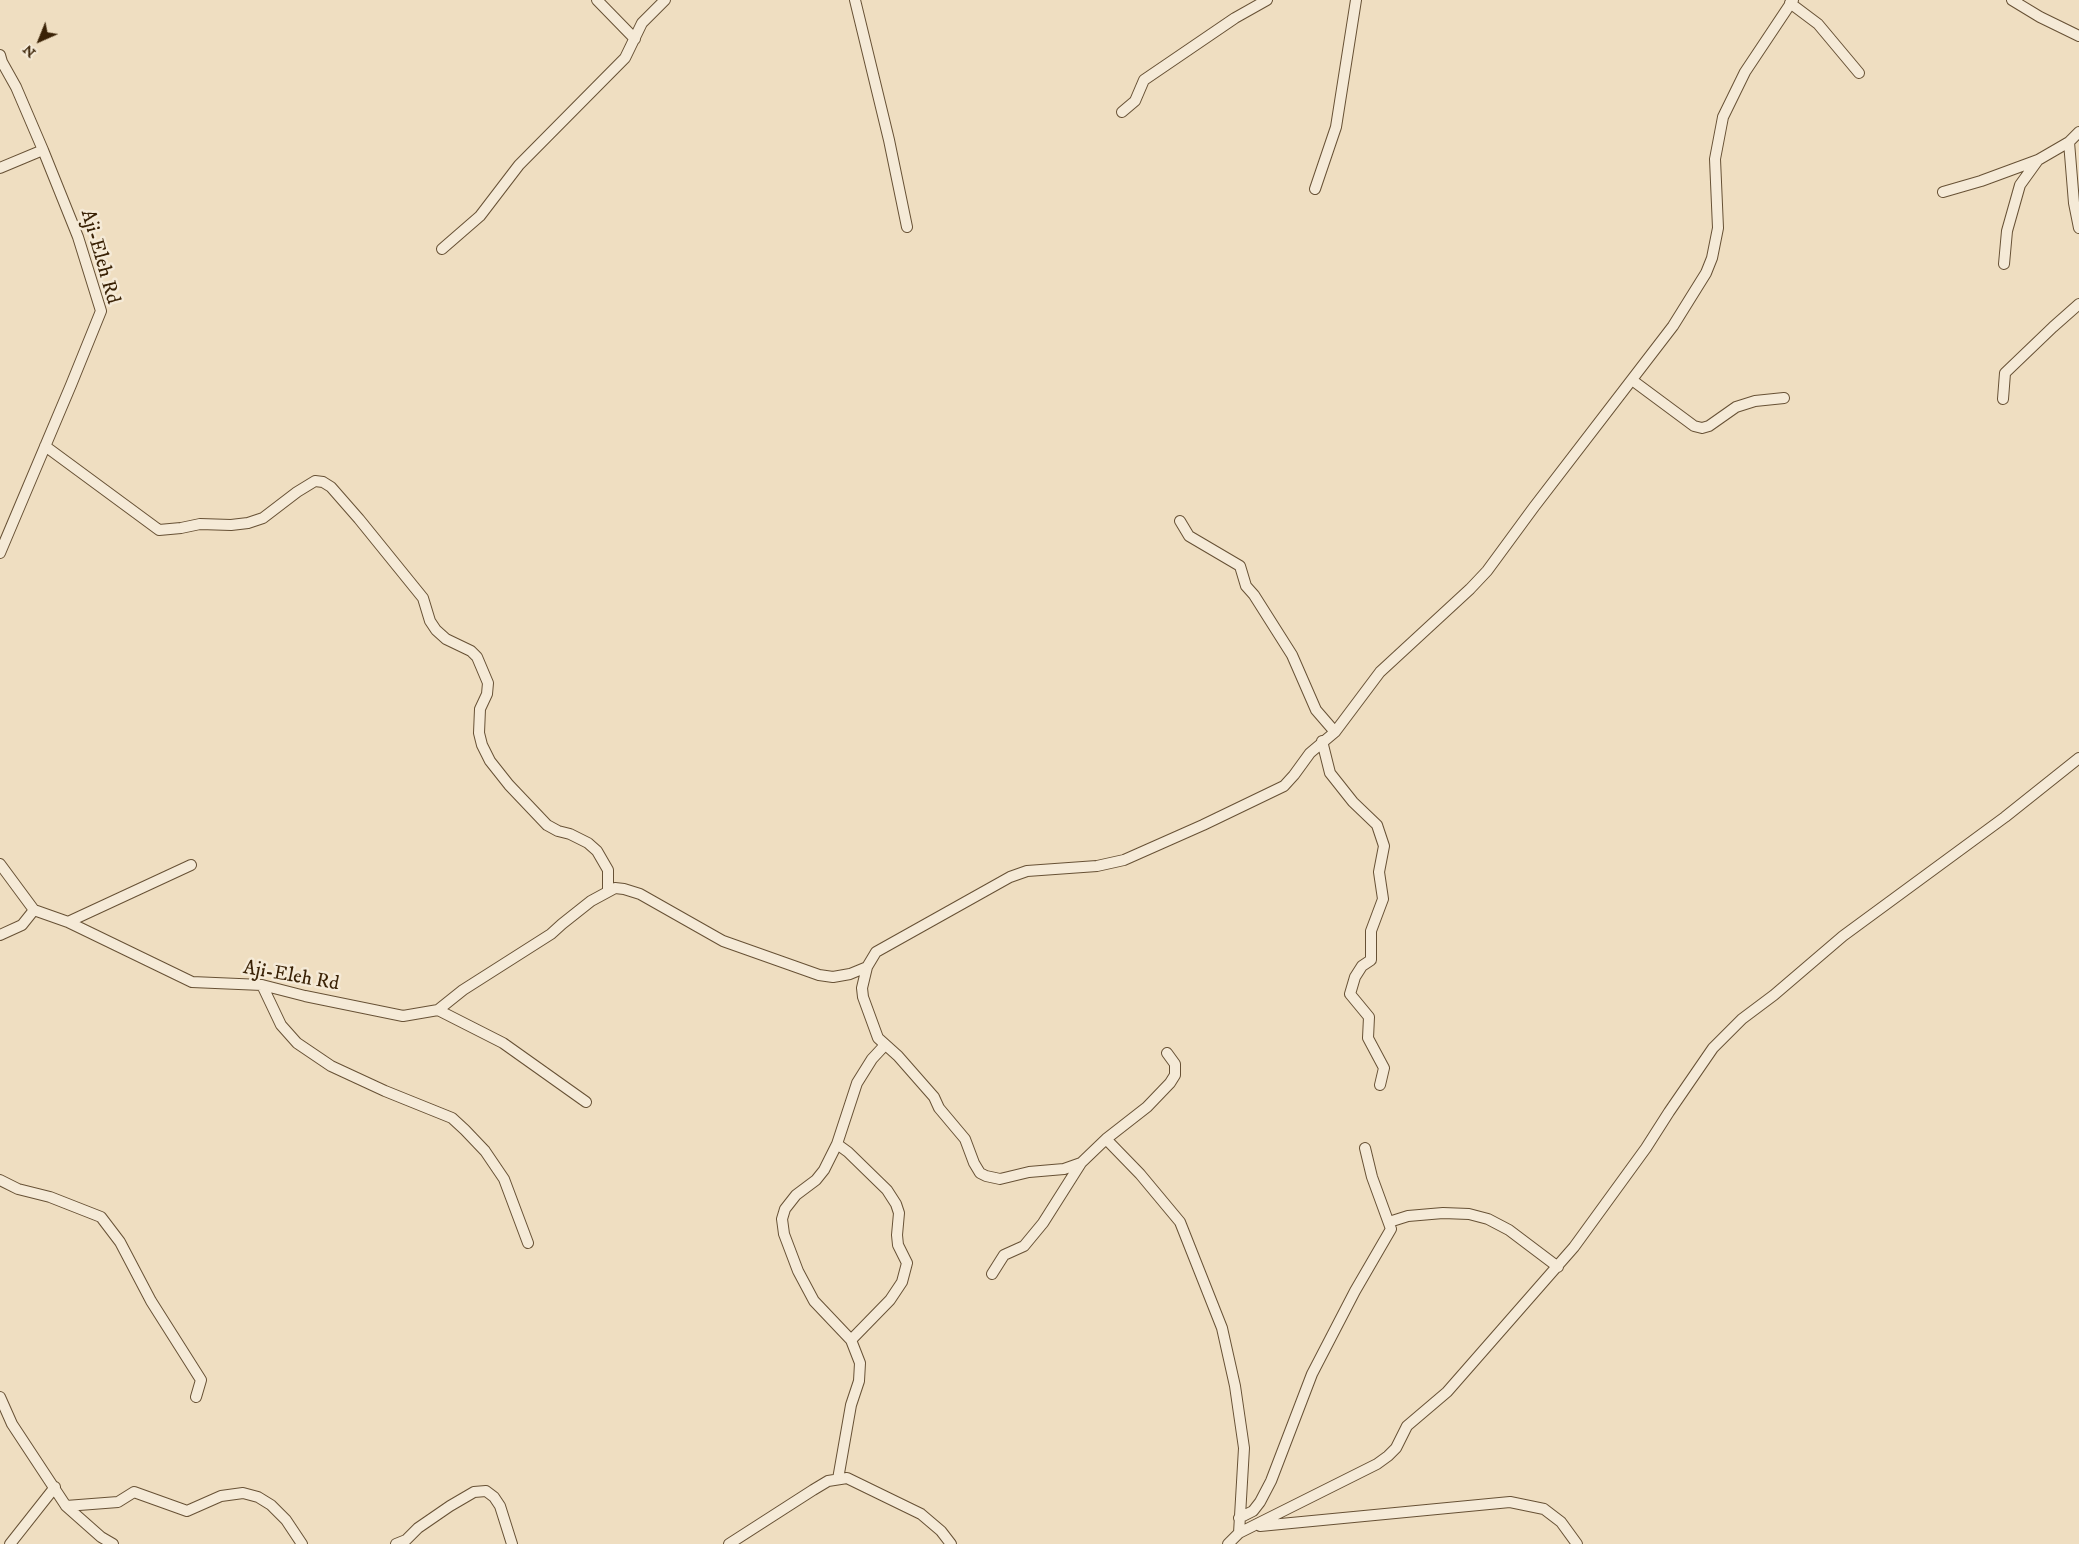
<!DOCTYPE html>
<style>
body{margin:0}
#map{position:relative;width:2079px;height:1544px;overflow:hidden;background:#efdec1;font-family:"IM FELL DW Pica",serif}
canvas{display:block}
.north{position:absolute;left:15px;top:15px;width:50px;height:50px;-webkit-text-stroke:4px #f5ead7;paint-order:stroke;rotate:224deg;font-size:14px;font-weight:700;line-height:20px;text-align:center;color:#3a2206}
.north::after{content:'';display:block;margin:auto;width:18px;height:22px;background:#3a2206;clip-path:polygon(50% 0,100% 100%,50% 72%,0 100%)}
</style>
<div id="map">
<canvas width="2079" height="1544"></canvas>
<div class="north">N</div>
</div>
<script>
const ctx = document.querySelector('canvas').getContext('2d');
ctx.lineJoin = 'round';
const poly = rows => new Path2D(rows.map(r => 'M' + r).join(''));
function stroke(path, color, width, dash) { ctx.strokeStyle = color; ctx.lineWidth = width; ctx.lineCap = dash ? 'butt' : 'round'; ctx.setLineDash(dash || []); ctx.stroke(path); }
function drawText(font, color, halo, rows, align = 'center') {
  ctx.font = font + ' "IM FELL DW Pica",serif'; ctx.lineWidth = 5; ctx.setLineDash([]); ctx.textBaseline = 'middle'; ctx.strokeStyle = halo; ctx.fillStyle = color; for (const [text, x, y, turn = 0] of rows) {
    ctx.save(); ctx.translate(x, y); ctx.rotate((+turn || 0) * Math.PI / 180); ctx.textAlign = isNaN(turn) ? turn : align; if (halo) ctx.strokeText(text, 0, 0); ctx.fillText(text, 0, 0); ctx.restore();
  }
}
const street = poly([
 [597,0,635,39],
 [855,0,889,140,907,227],
 [2012,0,2040,17,2079,36],
 [1790,3,1818,24,1859,73],
 [0,55,2,62,16,87,43,150,78,237,101,311,71,385,0,553],
 [1122,112,1135,101,1144,80,1235,18,1267,0],
 [2069,142,2074,203,2079,228],
 [0,168,43,150],
 [1315,189,1336,127,1356,0],
 [1943,192,1981,181,2038,160,2069,142,2079,132],
 [442,249,480,216,519,165,625,58,642,23,665,0],
 [2004,264,2007,231,2020,185,2038,160],
 [1632,380,1694,426,1702,428,1709,426,1736,407,1755,401,1784,398],
 [2003,399,2005,373,2053,327,2079,304],
 [45,446,159,530,181,528,200,524,231,525,248,523,263,518,297,492,315,481,323,482,331,487,359,519,423,598,430,621,436,630,446,639,471,651,477,657,488,683,487,694,480,709,479,733,482,745,490,761,509,785,547,825,558,831,570,834,588,843,597,851,608,870,608,891],
 [1180,521,1189,536,1240,566,1246,586,1254,595,1292,655,1316,710,1335,732],
 [1322,741,1330,773,1353,802,1377,825,1384,846,1379,872,1383,899,1371,931,1371,960,1362,966,1355,977,1350,994,1369,1017,1368,1038,1384,1068,1380,1085],
 [0,864,34,910,68,922,192,982,262,985,305,996,403,1016,438,1010,503,1043,586,1102],
 [68,922,191,865],
 [0,935,22,925,34,910],
 [262,985,281,1025,297,1043,331,1066,385,1091,452,1118,465,1130,485,1151,504,1179,528,1243],
 [438,1010,463,990,551,934,562,924,591,901,615,888,624,889,640,894,723,941,819,975,833,977,850,974,867,967],
 [1106,1139,1140,1174,1180,1222,1222,1328,1235,1386,1244,1448,1239,1533],
 [837,1144,848,1152,887,1190,896,1204,899,1213,897,1235,898,1245,907,1263,902,1282,890,1300,851,1340],
 [1081,1163,1064,1169,1029,1172,1000,1179,986,1176,980,1173,974,1163,965,1139,939,1108,934,1097,898,1056,878,1038,863,997,862,988,867,967,876,952,1010,877,1027,871,1097,866,1124,860,1203,825,1284,786,1294,775,1310,753,1335,732,1380,672,1470,589,1487,571,1534,507,1673,326,1706,273,1712,258,1718,228,1715,159,1723,117,1745,72,1793,0],
 [0,1180,18,1189,50,1197,101,1217,120,1242,151,1301,201,1380,196,1397],
 [1389,1222,1408,1216,1443,1213,1469,1214,1488,1219,1509,1230,1558,1267],
 [992,1274,1004,1255,1024,1246,1043,1223,1081,1163,1106,1139,1147,1107,1170,1083,1175,1075,1175,1064,1167,1053],
 [0,1397,12,1424,66,1506,101,1537,113,1544],
 [838,1479,851,1405,859,1381,860,1363,851,1340,814,1301,798,1271,784,1234,782,1219,785,1209,796,1195,816,1180,824,1170,837,1144,857,1083,872,1059,885,1045],
 [66,1506,118,1502,134,1492,187,1511,221,1496,243,1493,258,1497,271,1505,286,1520,302,1544],
 [1239,1518,1253,1511,1260,1502,1271,1481,1312,1374,1355,1291,1391,1229,1372,1177,1365,1148],
 [1260,1526,1510,1502,1544,1509,1561,1522,1577,1544],
 [10,1544,55,1487],
 [396,1544,406,1540,418,1528,450,1506,474,1492,486,1491,494,1497,500,1506,512,1544],
 [729,1544,813,1490,828,1481,847,1478,921,1514,941,1531,951,1544],
 [1228,1544,1239,1533,1377,1464,1388,1456,1396,1448,1407,1426,1447,1392,1574,1247,1646,1148,1669,1112,1713,1048,1742,1019,1774,995,1843,936,2005,817,2079,758]
]);
stroke(street, '#675135', 12);
stroke(street, '#f5ead7', 10);
drawText('20px', '#3a2206', '#f5ead7', [
 ["Aji-Eleh Rd",99,257,74],
 ["Aji-Eleh Rd",291,977,10]
]);
</script>
